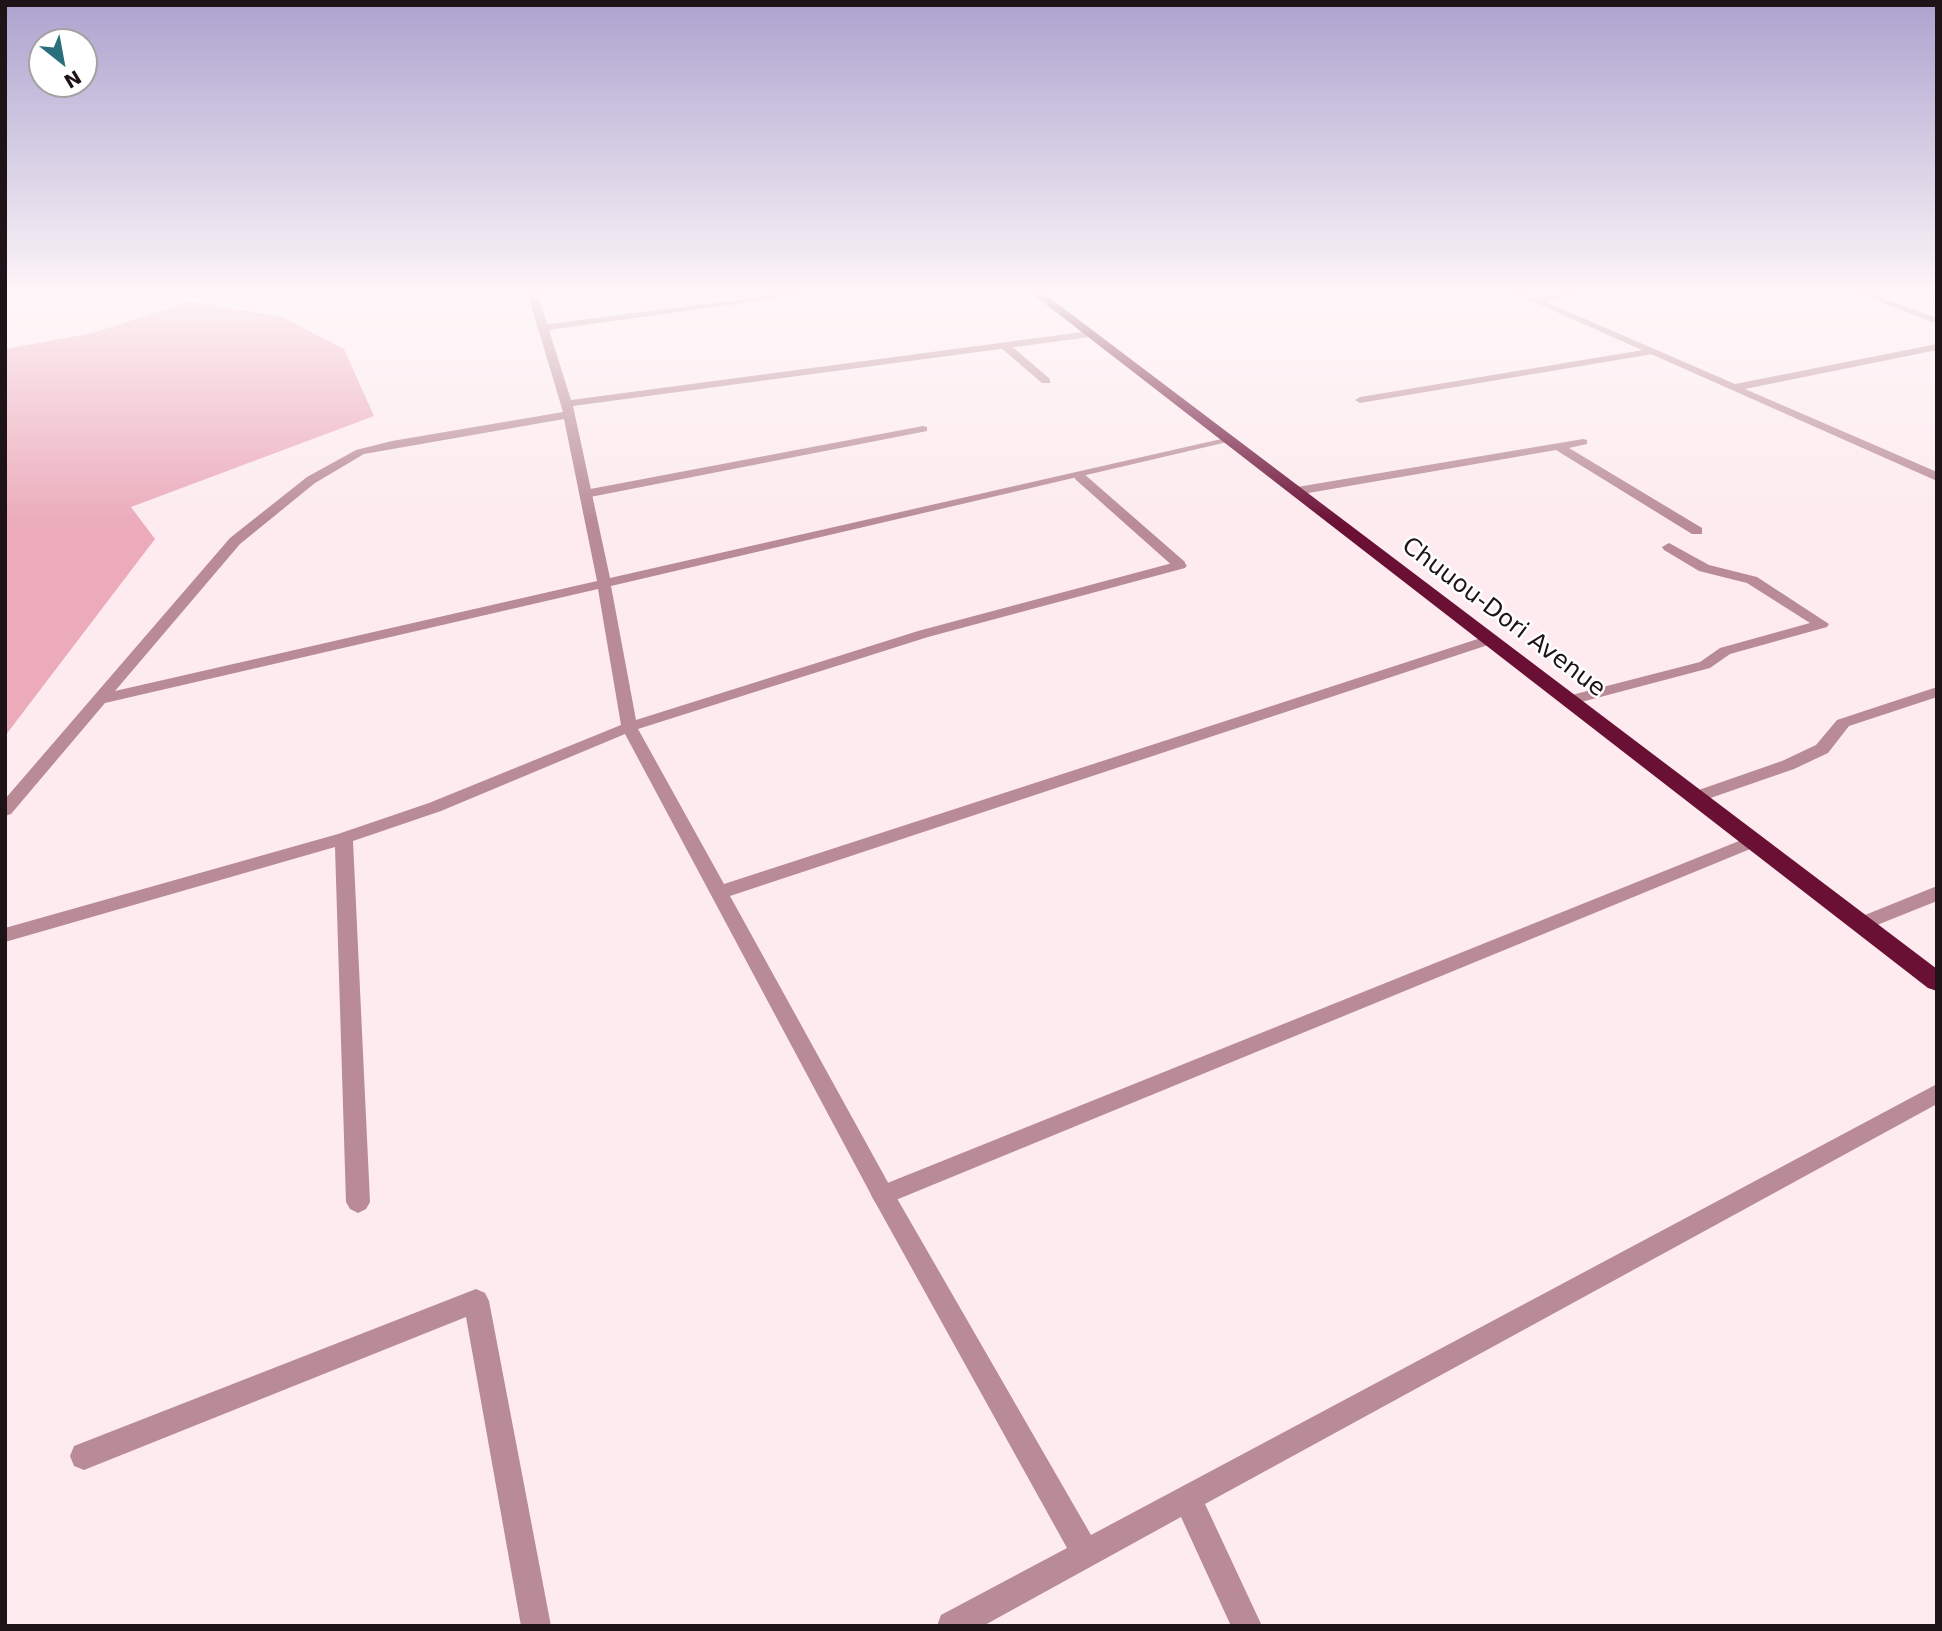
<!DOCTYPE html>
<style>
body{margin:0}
#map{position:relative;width:1942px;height:1631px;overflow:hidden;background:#fdebef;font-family:"DejaVu Sans",sans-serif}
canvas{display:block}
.frame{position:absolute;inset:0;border:7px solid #1e1316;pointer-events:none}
.north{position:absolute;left:28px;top:28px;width:70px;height:70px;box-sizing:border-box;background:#fff;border:2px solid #a5a1a2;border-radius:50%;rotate:149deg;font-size:19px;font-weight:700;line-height:28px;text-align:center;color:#1e1316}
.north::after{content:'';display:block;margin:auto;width:24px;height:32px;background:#296f7c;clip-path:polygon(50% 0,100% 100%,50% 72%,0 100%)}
</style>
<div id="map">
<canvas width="1942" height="1631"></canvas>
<div class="frame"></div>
<div class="north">N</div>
</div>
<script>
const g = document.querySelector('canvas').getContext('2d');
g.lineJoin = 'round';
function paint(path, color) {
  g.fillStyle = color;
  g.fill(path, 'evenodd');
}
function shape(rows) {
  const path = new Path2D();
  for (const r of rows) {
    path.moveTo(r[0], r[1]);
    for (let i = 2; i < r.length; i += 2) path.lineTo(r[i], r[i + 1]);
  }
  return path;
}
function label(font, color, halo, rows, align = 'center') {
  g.font = font + ' "DejaVu Sans",sans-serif';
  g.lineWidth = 5;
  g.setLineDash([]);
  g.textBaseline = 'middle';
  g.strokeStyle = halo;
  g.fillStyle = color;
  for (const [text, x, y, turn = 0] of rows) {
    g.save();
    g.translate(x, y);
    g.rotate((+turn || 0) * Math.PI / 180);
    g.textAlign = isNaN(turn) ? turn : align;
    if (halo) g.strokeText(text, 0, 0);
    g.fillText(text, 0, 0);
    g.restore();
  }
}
paint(shape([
 [189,302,280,316,344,349,374,416,131,507,155,539,5,736,5,349,93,333]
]), '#ebabbb');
paint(shape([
 [774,295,801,295,541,331,536,328,541,325,774,295],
 [1000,343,1008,343,1050,379,1050,383,1042,383,1000,347,1000,343],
 [1649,349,1653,350,1653,354,1360,403,1355,400,1360,397,1649,349],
 [923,426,927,427,927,431,585,498,579,494,585,490,923,426],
 [1583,439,1587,440,1587,444,1569,448,1702,528,1702,534,1692,534,1556,450,1297,495,1291,491,1297,487,1583,439],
 [1075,473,1083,473,1185,562,1185,568,1175,568,1075,479,1075,473],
 [1669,543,1709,565,1757,577,1829,624,1827,627,1730,654,1710,668,1570,705,1564,703,1562,700,1564,697,1700,662,1720,648,1810,623,1747,583,1699,571,1664,550,1662,547,1669,543],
 [1754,835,1763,841,1760,845,891,1202,883,1205,875,1202,871,1195,875,1188,1754,835],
 [476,1289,485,1293,489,1301,551,1626,521,1626,466,1317,84,1470,74,1466,70,1456,74,1446,476,1289]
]), '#b88b96');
paint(shape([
 [528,295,538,295,571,400,1090,331,1095,334,1090,337,573,406,610,578,1230,437,1236,440,611,586,636,720,918,631,1180,561,1187,565,1185,568,928,637,638,729,724,884,1487,636,1492,635,1499,639,1497,642,730,896,891,1188,1091,1535,1937,1084,1937,1104,1205,1504,1262,1626,1231,1626,1181,1517,983,1626,937,1626,941,1615,1067,1548,875,1202,625,734,441,811,353,841,370,1202,366,1209,358,1213,350,1209,346,1202,335,847,5,942,5,928,338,834,429,803,621,725,598,589,105,703,11,814,5,816,5,799,230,538,307,477,356,450,392,441,563,412,528,295],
 [564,419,597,581,115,691,240,544,315,483,364,454,564,419],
 [1518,295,1537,298,1576,295,1546,302,1735,384,1937,344,1937,350,1745,389,1937,472,1937,481,1518,295],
 [1862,295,1875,295,1937,318,1937,324,1862,295],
 [1937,687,1937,697,1849,726,1828,753,1794,769,1696,803,1687,797,1690,793,1782,761,1816,745,1837,720,1937,687],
 [1937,886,1937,901,1862,931,1855,929,1852,924,1855,919,1937,886]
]), '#b88b96');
paint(shape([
 [1034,295,1046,295,1937,969,1937,991,1928,988,1034,295]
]), '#6a1035');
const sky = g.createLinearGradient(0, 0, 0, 524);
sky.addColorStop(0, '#aba3ce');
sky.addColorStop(0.56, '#fef6f8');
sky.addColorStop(1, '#fef6f800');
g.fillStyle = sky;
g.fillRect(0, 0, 1942, 524);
label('24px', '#1e1316', '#fff', [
 ["Chuuou-Dori Avenue",1503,618,37]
]);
</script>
